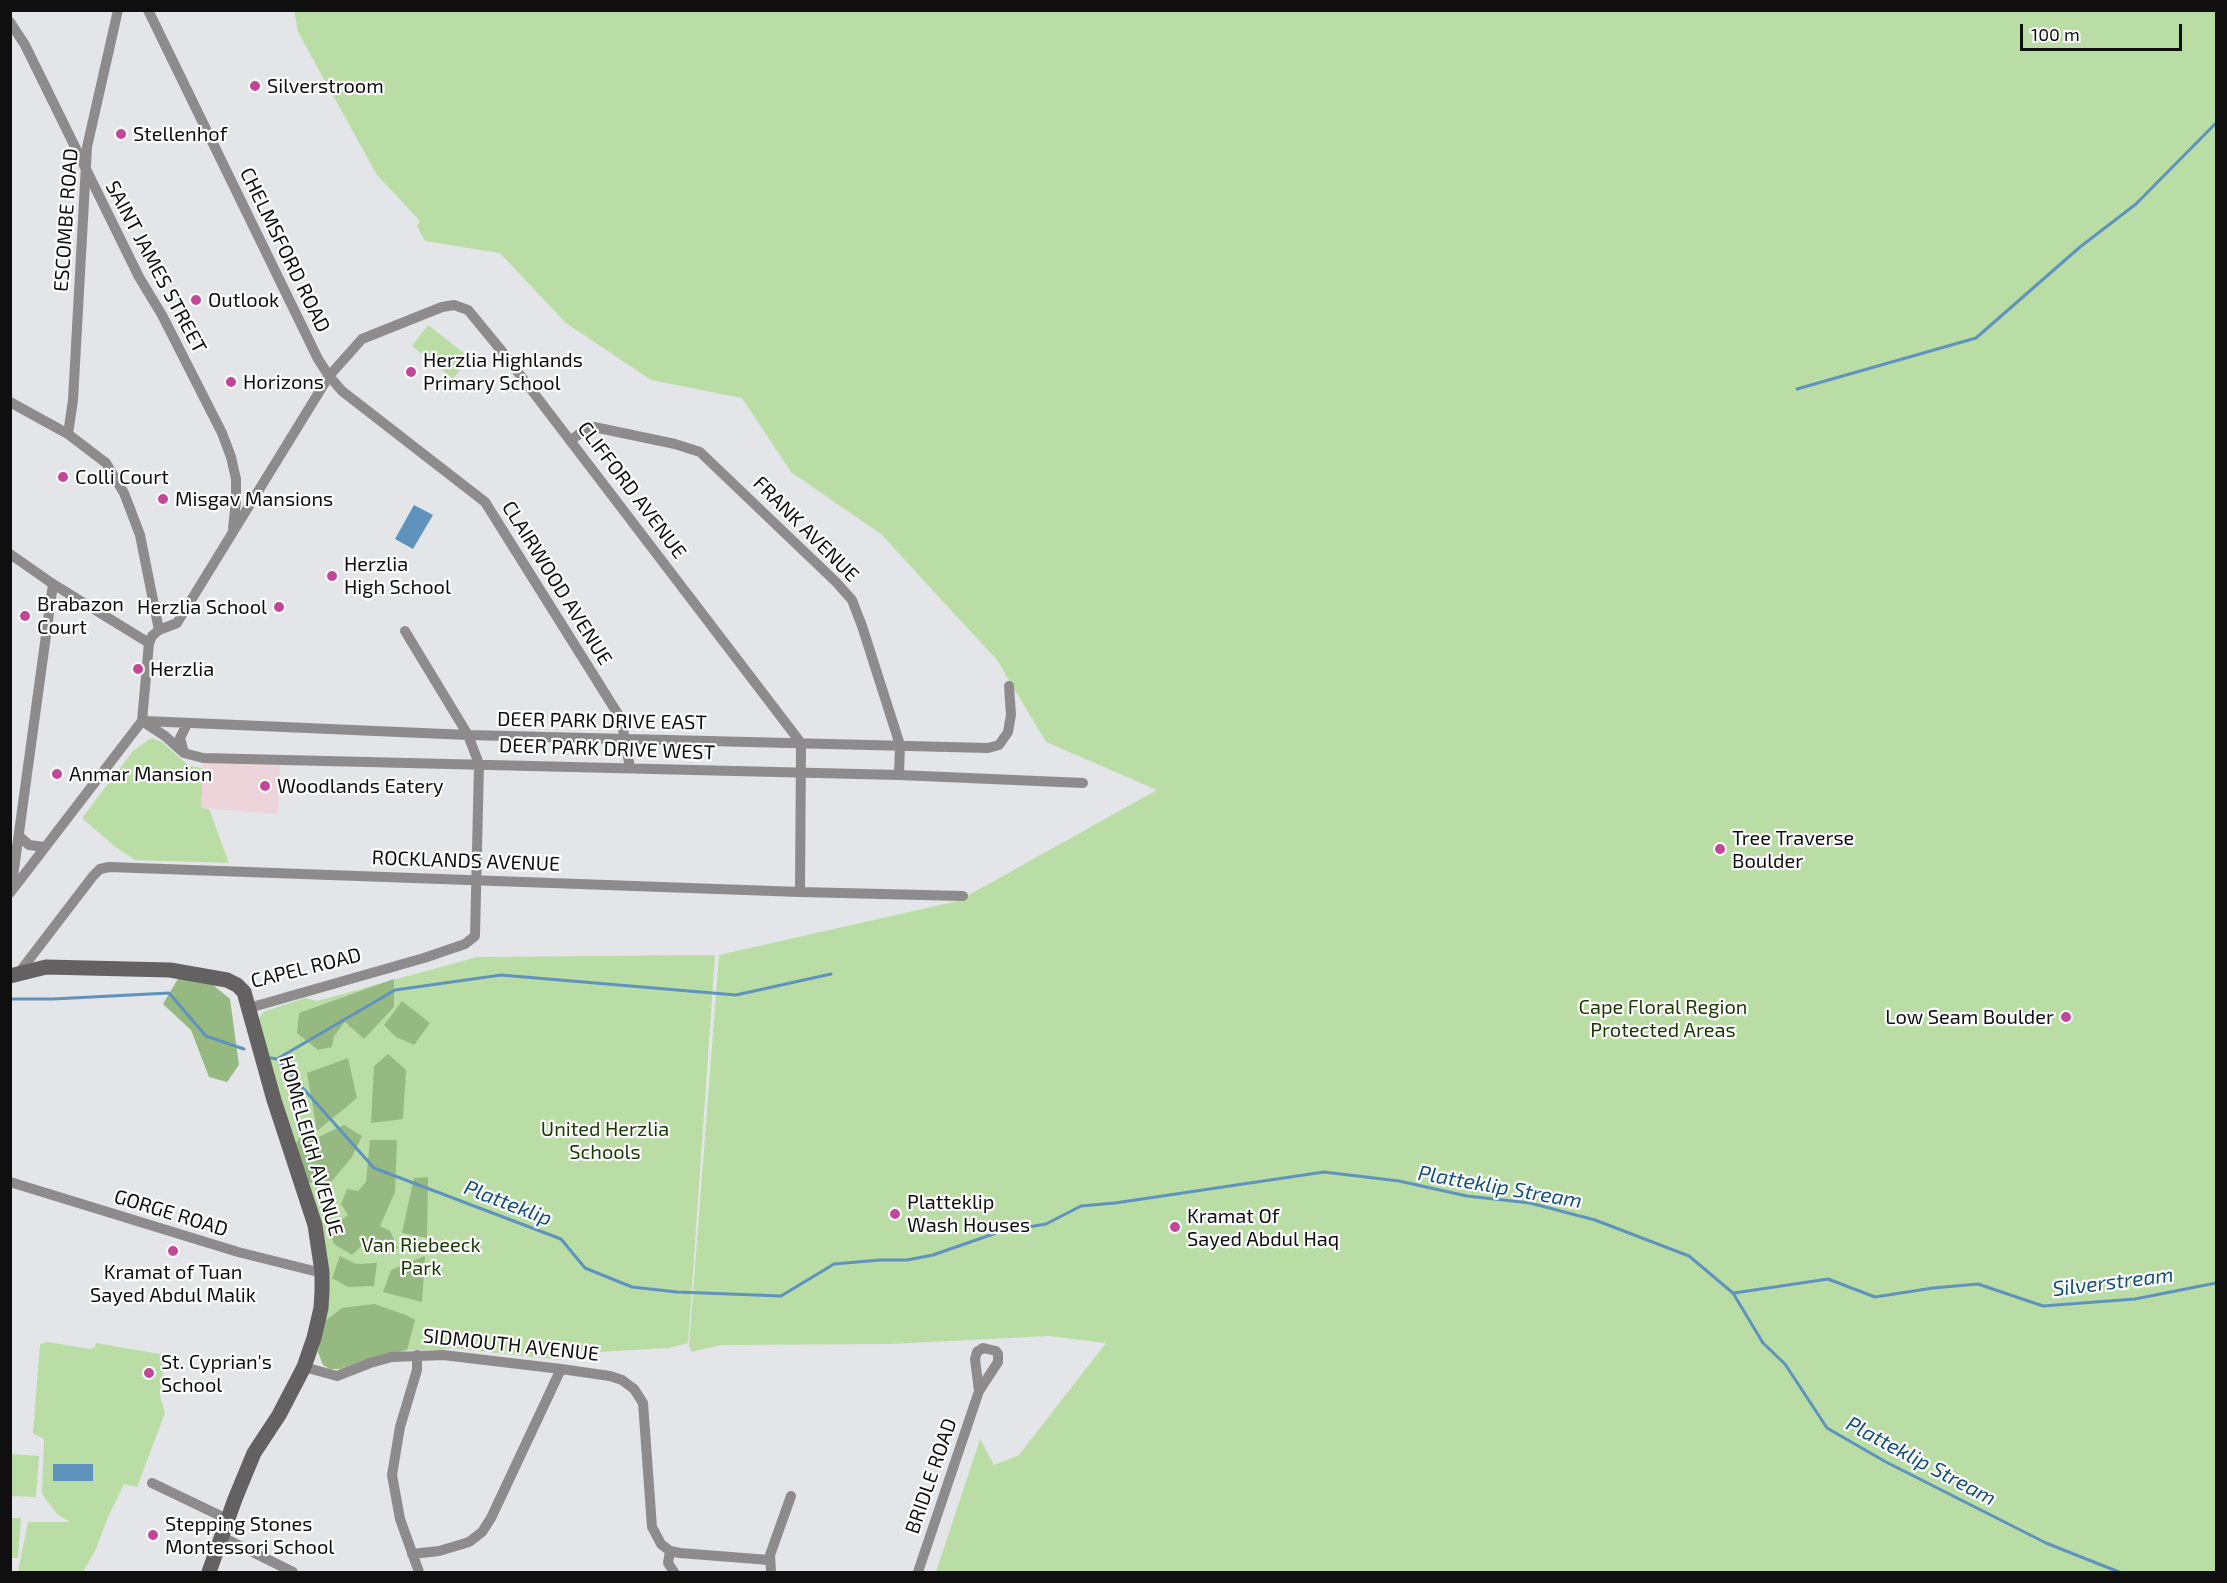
<!DOCTYPE html>
<style>
body{margin:0}
#map{position:relative;width:2227px;height:1583px;overflow:hidden;background:#e3e5e8;font-family:"Exo 2",sans-serif}
canvas{display:block}
.frame{position:absolute;inset:0;border:12px solid #0f0f10;pointer-events:none}
.scale{position:absolute;left:2020px;top:24px;width:162px;height:27px;box-sizing:border-box;border:3px solid #0f0f10;border-top:0;padding-left:8px;font-size:18px;line-height:21px;white-space:nowrap;color:#0f0f10;-webkit-text-stroke:4px #fff;paint-order:stroke}
</style>
<div id="map">
<canvas width="2227" height="1583"></canvas>
<div class="frame"></div>
<div class="scale">100 m</div>
</div>
<script>
const g = document.querySelector('canvas').getContext('2d');
g.lineJoin = 'round';
function paint(path, color) {
  g.fillStyle = color;
  g.fill(path, 'evenodd');
}
function shape(rows) {
  const path = new Path2D();
  for (const r of rows) {
    path.moveTo(r[0], r[1]);
    for (let i = 2; i < r.length; i += 2) path.lineTo(r[i], r[i + 1]);
  }
  return path;
}
function trace(path, color, width, dash) {
  g.strokeStyle = color;
  g.lineWidth = width;
  g.lineCap = dash ? 'butt' : 'round';
  g.setLineDash(dash || []);
  g.stroke(path);
}
function label(font, color, halo, rows, align = 'center') {
  g.font = font + ' "Exo 2",sans-serif';
  g.lineWidth = 4.5;
  g.setLineDash([]);
  g.textBaseline = 'middle';
  g.strokeStyle = halo;
  g.fillStyle = color;
  for (const [text, x, y, turn = 0] of rows) {
    g.save();
    g.translate(x, y);
    g.rotate((+turn || 0) * Math.PI / 180);
    g.textAlign = isNaN(turn) ? turn : align;
    if (halo) g.strokeText(text, 0, 0);
    g.fillText(text, 0, 0);
    g.restore();
  }
}
paint(shape([
 [203,758,280,760,278,814,201,808]
]), '#edd4db');
paint(shape([
 [294,11,2216,11,2216,1572,936,1572,980,1439,994,1465,1019,1455,1106,1343,1049,1336,890,1344,721,1345,691,1352,689,1345,719,955,958,901,1157,790,1046,742,997,660,881,534,791,472,742,398,651,380,566,323,500,253,425,241,417,226,420,221,377,175,298,32],
 [428,325,470,358,453,379,412,346],
 [151,738,162,742,189,766,203,768,201,808,209,809,229,863,135,860,113,845,82,818,133,751],
 [715,955,688,1343,668,1348,598,1352,576,1350,561,1360,451,1348,442,1350,407,1350,364,1360,323,1365,318,1352,325,1321,295,1145,260,1027,259,1019,263,1012,305,998,317,1001,477,957],
 [48,1342,89,1349,95,1348,96,1343,160,1354,164,1361,160,1396,165,1413,137,1487,124,1484,108,1517,96,1549,83,1572,18,1572,28,1522,70,1522,57,1514,42,1494,44,1439,33,1433,40,1344],
 [11,1454,39,1456,36,1497,11,1496],
 [11,1518,21,1518,18,1558,11,1558]
]), '#b9dda5');
paint(shape([
 [179,977,207,980,230,999,239,1065,227,1082,209,1077,191,1030,163,1004],
 [394,979,394,1007,364,1039,345,1022,334,1036,332,1047,318,1050,297,1033,299,1013],
 [402,1001,430,1023,414,1045,396,1037,384,1025],
 [388,1054,406,1070,403,1119,371,1123,374,1066],
 [348,1058,357,1098,317,1131,307,1073],
 [344,1125,362,1136,352,1157,327,1187,308,1182,295,1145,304,1130,312,1140],
 [370,1140,397,1140,395,1192,380,1226,390,1231,398,1248,384,1254,369,1239,352,1255,334,1244,329,1229,348,1215,341,1204,347,1189,358,1191,366,1182],
 [428,1177,427,1238,402,1233,414,1178],
 [340,1256,356,1264,377,1263,374,1286,348,1287,332,1278],
 [425,1256,422,1302,383,1292,391,1270],
 [374,1304,406,1315,415,1320,407,1350,364,1360,340,1369,330,1369,323,1365,318,1352,325,1321,342,1308]
]), '#96b982');
paint(shape([
 [414,505,433,515,413,549,395,539],
 [53,1464,93,1464,93,1481,53,1481]
]), '#5f93be');
trace(shape([
 [1797,389,1976,338,2080,247,2136,204,2216,123],
 [10,999,53,999,169,993,206,1036,244,1049],
 [271,1058,277,1059,374,1168,561,1239,585,1268,632,1287,677,1292,781,1296,834,1264,880,1260,907,1260,933,1255,999,1232,1046,1224,1081,1206,1115,1203,1324,1172,1399,1181,1467,1196,1530,1203,1595,1220,1689,1256,1733,1293,1763,1343,1785,1364,1827,1428,1886,1462,2046,1543,2119,1572],
 [277,1059,395,990,501,975,736,995,831,974],
 [1734,1293,1828,1279,1875,1297,1933,1288,1978,1284,2043,1306,2135,1299,2216,1283]
]), '#5f93be', 3);
trace(shape([
 [148,10,318,359,329,376,342,391,485,502,621,719,630,768],
 [10,22,25,45,139,277,162,315,222,433,231,457,236,479,236,501,233,528],
 [10,402,68,434,106,463,124,493,140,535,159,630],
 [68,434,73,400,87,147,118,10],
 [571,440,586,429,594,427,675,444,700,452,836,582,852,600,862,626,900,745,899,775],
 [10,554,53,584,149,643],
 [142,721,165,736,184,753,203,758,899,775,1083,783],
 [145,721,468,735,988,748,999,745,1008,732,1011,715,1009,686],
 [184,753,180,738,187,724],
 [19,836,29,845,45,847],
 [11,891,53,584],
 [10,893,142,721,149,643,152,636,159,630,177,623,329,376,362,339,442,307,454,305,468,310,501,350,801,743,800,892],
 [18,974,93,876,100,869,109,867,800,892,963,896],
 [249,1008,424,958,465,944,475,936,479,764,468,735,405,631],
 [10,1182,238,1252,322,1273],
 [983,1348,996,1351,998,1354,998,1362,979,1391,975,1359,977,1352,983,1348],
 [417,1355,417,1370,400,1427,392,1475,400,1519,419,1572],
 [304,1367,337,1376,370,1363,392,1357,443,1355,561,1369,610,1376,622,1380,634,1389,643,1403,652,1527,661,1544,670,1551,680,1553,769,1560],
 [152,1483,227,1519],
 [222,1537,293,1572],
 [670,1551,668,1563,674,1572],
 [412,1554,439,1551,469,1542,482,1532,491,1518,561,1369],
 [771,1572,770,1555,791,1496],
 [918,1572,979,1391]
]), '#8d8b8c', 10);
trace(shape([
 [10,976,46,967,170,970,227,980,237,985,244,992,274,1100,315,1225,322,1272,322,1291,321,1308,314,1338,304,1367,279,1415,254,1453,235,1499,209,1572]
]), '#636161', 15);
for (const [x, y, r, color] of [
 [255,86,6,"#c34798"],
 [121,134,6,"#c34798"],
 [196,300,6,"#c34798"],
 [411,372,6,"#c34798"],
 [231,382,6,"#c34798"],
 [63,477,6,"#c34798"],
 [163,499,6,"#c34798"],
 [332,576,6,"#c34798"],
 [279,607,6,"#c34798"],
 [25,616,6,"#c34798"],
 [138,669,6,"#c34798"],
 [57,774,6,"#c34798"],
 [265,786,6,"#c34798"],
 [1720,849,6,"#c34798"],
 [2066,1017,6,"#c34798"],
 [895,1214,6,"#c34798"],
 [1175,1227,6,"#c34798"],
 [173,1251,6,"#c34798"],
 [149,1373,6,"#c34798"],
 [153,1535,6,"#c34798"]
]) {
  const dot = new Path2D();
  dot.arc(x, y, r, 0, 2 * Math.PI);
  g.fillStyle = color;
  g.fill(dot);
  trace(dot, '#fff', 2);
}
label('20px', '#0f0f10', '#fff', [
 ["Silverstroom",267,86],
 ["Stellenhof",133,134],
 ["Outlook",208,300],
 ["Herzlia Highlands",423,360],
 ["Primary School",423,383],
 ["Horizons",243,382],
 ["Colli Court",75,477],
 ["Misgav Mansions",175,499],
 ["Herzlia",344,564],
 ["High School",344,587],
 ["Brabazon",37,604],
 ["Court",37,627],
 ["Herzlia School",267,607,"right"],
 ["Herzlia",150,669],
 ["Anmar Mansion",69,774],
 ["Woodlands Eatery",277,786],
 ["Tree Traverse",1732,838],
 ["Boulder",1732,861],
 ["Low Seam Boulder",2054,1017,"right"],
 ["Platteklip",907,1202],
 ["Wash Houses",907,1225],
 ["Kramat Of",1187,1216],
 ["Sayed Abdul Haq",1187,1239],
 ["Kramat of Tuan",173,1272,"center"],
 ["Sayed Abdul Malik",173,1295,"center"],
 ["St. Cyprian's",161,1362],
 ["School",161,1385],
 ["Stepping Stones",165,1524],
 ["Montessori School",165,1547]
], 'left');
label('20px', '#0f0f10', '#fff', [
 ["ESCOMBE ROAD",66,220,-86],
 ["CHELMSFORD ROAD",285,250,64],
 ["SAINT JAMES STREET",156,267,62],
 ["CLIFFORD AVENUE",632,490,53],
 ["FRANK AVENUE",806,529,45],
 ["CLAIRWOOD AVENUE",557,583,58],
 ["DEER PARK DRIVE EAST",602,721,1],
 ["DEER PARK DRIVE WEST",607,749,2],
 ["ROCKLANDS AVENUE",466,861,2],
 ["CAPEL ROAD",306,968,-14],
 ["HOMELEIGH AVENUE",311,1146,74],
 ["GORGE ROAD",171,1213,17],
 ["SIDMOUTH AVENUE",511,1345,6],
 ["BRIDLE ROAD",931,1476,-71]
]);
label('20px', '#193900', '#fff', [
 ["Cape Floral Region",1663,1007],
 ["Protected Areas",1663,1030],
 ["United Herzlia",605,1129],
 ["Schools",605,1152],
 ["Van Riebeeck",421,1245],
 ["Park",421,1268]
]);
label('italic 21px', '#15507a', '#fff', [
 ["Platteklip Stream",1500,1187,10],
 ["Platteklip",508,1203,21],
 ["Silverstream",2113,1282,-7],
 ["Platteklip Stream",1921,1461,28]
]);
</script>
